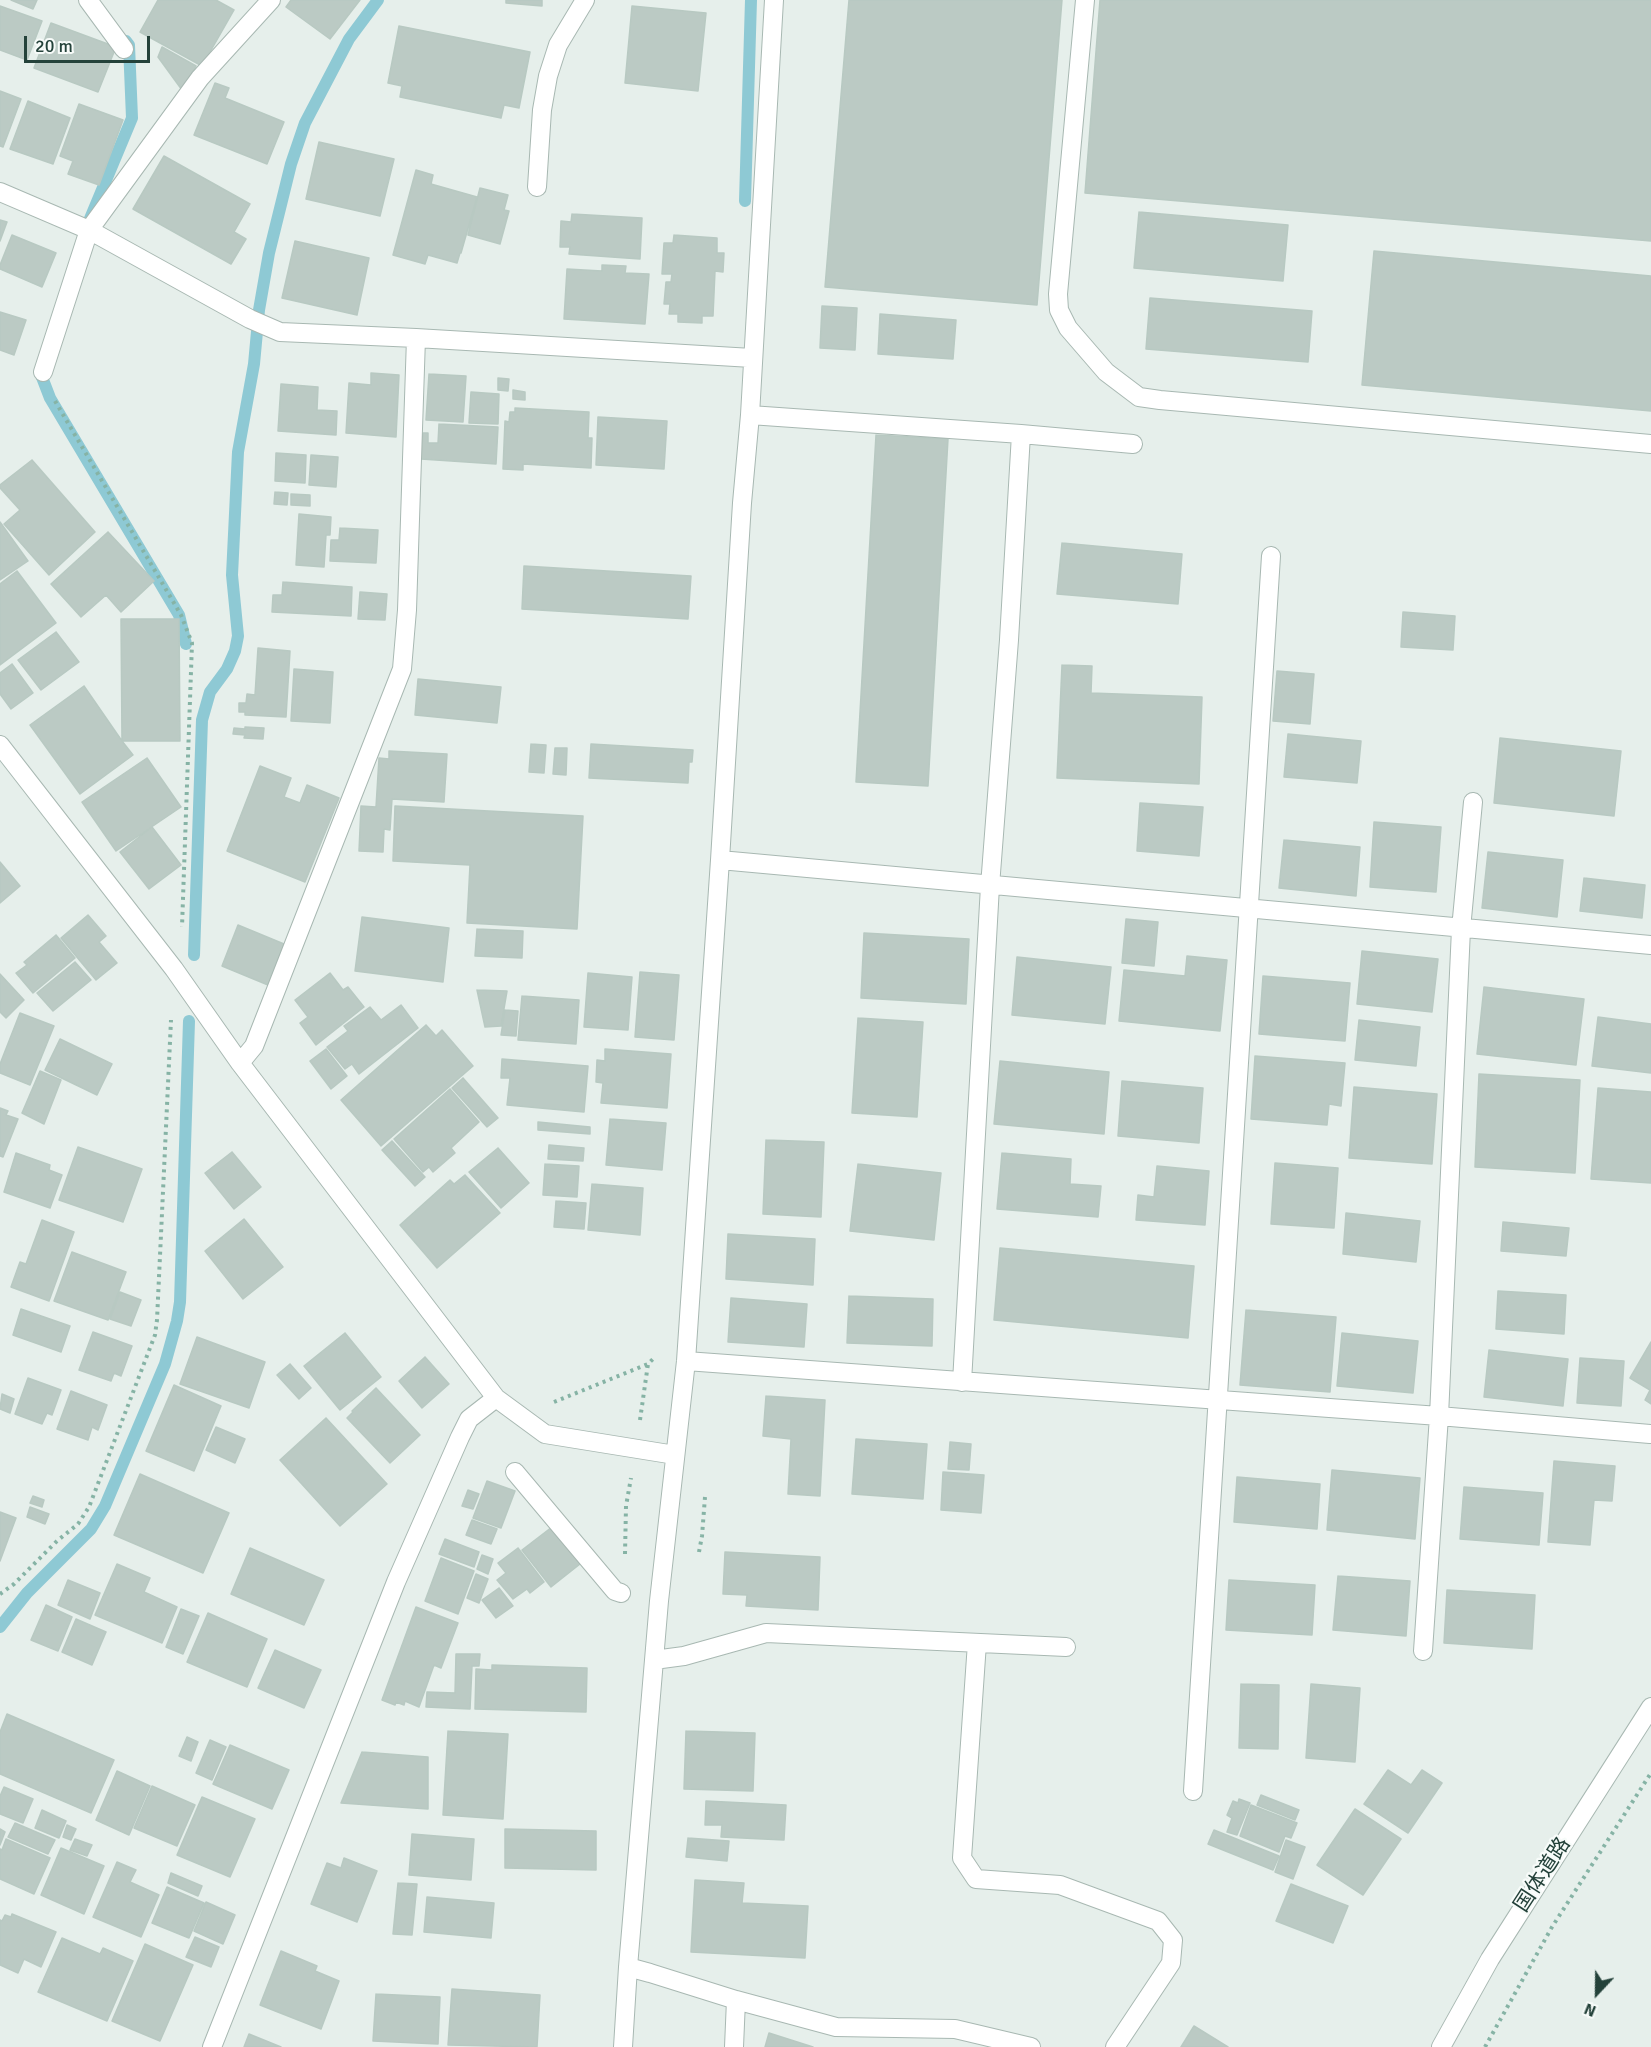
<!DOCTYPE html>
<meta charset="utf-8">
<style>
body{margin:0}
#map{position:relative;width:1651px;height:2047px;overflow:hidden;background:#e6efeb;font-family:Signika,sans-serif}
canvas{display:block}
.north{position:absolute;left:1567px;top:1963px;width:60px;height:60px;-webkit-text-stroke:4px #f7fbf9;paint-order:stroke;rotate:202deg;font-size:16px;font-weight:700;line-height:24px;text-align:center;color:#24423a}
.north::after{content:'';display:block;margin:auto;width:21px;height:27px;background:#24423a;clip-path:polygon(50% 0,100% 100%,50% 72%,0 100%)}
.scale{position:absolute;left:24px;top:36px;width:126px;height:27px;box-sizing:border-box;border:3px solid #24423a;border-top:0;padding-left:8px;font-size:18px;line-height:21px;white-space:nowrap;color:#24423a;-webkit-text-stroke:4px #f7fbf9;paint-order:stroke}
</style>
<div id="map">
<canvas width="1651" height="2047"></canvas>
<div class="north">N</div>
<div class="scale">20 m</div>
</div>
<script>
const g = document.querySelector('canvas').getContext('2d');
g.lineJoin = 'round';
function shape(rows) {
  const path = new Path2D();
  for (const r of rows) {
    path.moveTo(r[0], r[1]);
    for (let i = 2; i < r.length; i += 2) path.lineTo(r[i], r[i + 1]);
  }
  return path;
}
function trace(path, color, width, dash) {
  g.strokeStyle = color;
  g.lineWidth = width;
  g.lineCap = dash ? 'butt' : 'round';
  g.setLineDash(dash || []);
  g.stroke(path);
}
function paint(path, color) {
  g.fillStyle = color;
  g.fill(path, 'evenodd');
}
function label(font, color, halo, rows, align = 'center') {
  g.font = font + ' Signika,"Noto Sans JP",sans-serif';
  g.lineWidth = 4.5;
  g.setLineDash([]);
  g.textBaseline = 'middle';
  g.strokeStyle = halo;
  g.fillStyle = color;
  for (const [text, x, y, turn = 0] of rows) {
    g.save();
    g.translate(x, y);
    g.rotate((+turn || 0) * Math.PI / 180);
    g.textAlign = isNaN(turn) ? turn : align;
    if (halo) g.strokeText(text, 0, 0);
    g.fillText(text, 0, 0);
    g.restore();
  }
}
trace(shape([
 [745,201,751,0],
 [89,221,132,118,129,45,126,41],
 [42,366,40,372,50,398,179,615,186,644],
 [194,955,202,720,210,692,227,669,235,651,238,636,232,575,238,452,254,364,259,310,269,253,291,164,305,123,349,39,378,0],
 [0,1627,27,1593,91,1529,105,1506,165,1364,177,1321,180,1302,189,1021]
]), '#8ec9d4', 12);
const building = shape([
 [11,0,37,0,33,9,11,0],
 [158,0,216,0,234,10,202,66,140,32,158,0],
 [291,0,360,0,330,39,286,7,291,0],
 [506,0,542,0,542,6,506,3,506,0],
 [849,0,1062,0,1037,305,825,287,849,0],
 [1100,0,1651,0,1651,241,1085,193,1100,0],
 [0,6,42,21,27,60,0,50,0,6],
 [632,6,706,13,698,91,625,83,632,6],
 [51,23,116,47,98,92,34,68,51,23],
 [399,26,530,52,519,108,504,105,501,118,400,97,402,86,388,83,399,26],
 [162,47,196,66,182,90,158,57,162,47],
 [215,83,229,88,225,98,284,122,267,164,194,135,215,83],
 [0,91,21,99,3,147,0,146,0,91],
 [28,101,70,118,53,164,10,149,28,101],
 [79,104,123,120,99,185,68,174,73,161,60,156,79,104],
 [319,142,394,159,380,216,306,199,319,142],
 [164,156,250,204,234,232,246,239,231,264,133,209,164,156],
 [416,170,433,175,431,184,477,197,461,253,460,253,457,263,428,255,425,264,393,255,416,170],
 [480,188,508,195,504,210,509,211,500,244,468,235,480,188],
 [1139,212,1288,225,1283,281,1134,268,1139,212],
 [572,214,642,218,640,259,569,254,570,247,560,247,561,221,571,222,572,214],
 [0,220,7,222,0,241,0,220],
 [12,235,56,253,42,287,0,269,0,265,12,235],
 [674,235,717,238,717,253,724,253,723,272,715,271,713,316,702,316,702,323,678,322,678,314,669,314,670,304,664,304,666,282,671,282,672,274,662,274,664,243,673,243,674,235],
 [295,241,369,258,357,315,282,298,295,241],
 [1374,251,1651,276,1651,411,1362,385,1374,251],
 [602,265,626,266,625,273,649,274,645,324,564,319,567,269,602,271,602,265],
 [1150,298,1312,311,1308,362,1146,349,1150,298],
 [822,306,857,308,855,350,820,348,822,306],
 [0,312,26,320,14,355,0,350,0,312],
 [880,314,956,320,953,359,878,354,880,314],
 [371,373,399,375,396,437,346,433,349,383,371,385,371,373],
 [429,374,466,376,463,422,426,420,429,374],
 [498,378,509,379,508,391,498,390,498,378],
 [281,384,318,387,317,410,337,411,336,435,278,431,281,384],
 [513,390,525,392,525,400,513,399,513,390],
 [471,392,499,394,498,424,469,423,471,392],
 [515,408,589,412,588,438,592,438,591,468,523,464,523,470,503,469,505,421,509,422,510,412,515,412,515,408],
 [598,417,667,421,664,469,596,465,598,417],
 [439,424,498,427,496,464,421,459,423,433,428,433,428,443,438,443,439,424],
 [876,435,948,439,928,786,856,782,876,435],
 [276,453,306,455,305,483,275,481,276,453],
 [311,455,338,457,336,487,309,485,311,455],
 [32,460,95,532,49,575,4,524,20,510,0,488,0,485,32,460],
 [275,492,288,493,287,505,274,504,275,492],
 [291,494,310,495,310,506,291,505,291,494],
 [299,514,331,517,330,535,326,535,324,567,296,565,299,514],
 [0,522,28,561,0,580,0,522],
 [340,528,378,530,376,563,330,561,331,540,339,540,340,528],
 [108,532,154,581,121,612,106,595,81,617,51,584,108,532],
 [1062,543,1182,554,1178,604,1057,594,1062,543],
 [524,566,691,576,688,619,522,609,524,566],
 [17,571,56,623,0,665,0,584,17,571],
 [283,582,352,587,351,616,272,612,273,595,282,595,283,582],
 [360,592,387,594,385,620,358,619,360,592],
 [1403,612,1455,616,1453,650,1401,647,1403,612],
 [121,619,179,619,180,741,122,741,121,619],
 [56,632,79,662,41,690,18,660,56,632],
 [258,648,290,651,286,717,245,715,245,712,239,712,239,703,246,703,247,694,255,695,258,648],
 [12,664,33,693,11,709,0,694,0,673,12,664],
 [1062,665,1092,666,1091,693,1202,697,1199,784,1057,778,1062,665],
 [294,669,333,672,330,723,291,721,294,669],
 [1277,671,1314,674,1310,724,1273,721,1277,671],
 [418,679,501,687,497,723,415,715,418,679],
 [84,686,122,741,133,755,80,794,30,725,84,686],
 [245,727,264,728,263,739,244,738,245,735,233,734,234,728,245,729,245,727],
 [1288,734,1361,741,1357,783,1284,777,1288,734],
 [1500,738,1621,751,1614,816,1494,803,1500,738],
 [531,744,546,745,544,773,529,772,531,744],
 [591,744,693,750,692,762,689,762,688,783,589,778,591,744],
 [555,748,567,748,566,775,553,774,555,748],
 [389,751,447,754,444,802,392,799,390,830,384,829,383,852,359,851,361,806,376,807,379,758,389,759,389,751],
 [147,758,181,807,116,851,82,802,147,758],
 [260,766,291,778,284,797,300,803,307,785,339,798,305,882,227,851,260,766],
 [1140,803,1203,807,1199,856,1137,851,1140,803],
 [395,806,583,816,577,929,467,923,470,865,393,861,395,806],
 [1374,822,1441,827,1436,892,1370,887,1374,822],
 [152,827,181,865,149,889,120,852,152,827],
 [1284,840,1360,847,1356,896,1279,888,1284,840],
 [1488,852,1563,860,1557,917,1482,908,1488,852],
 [0,862,20,886,0,903,0,862],
 [1584,878,1645,885,1642,918,1580,911,1584,878],
 [88,915,106,936,99,942,117,963,96,980,61,938,88,915],
 [362,917,449,928,443,982,355,971,362,917],
 [1126,919,1158,922,1154,966,1122,963,1126,919],
 [238,925,284,944,268,985,222,966,238,925],
 [477,929,523,931,522,958,475,956,477,929],
 [864,933,969,939,966,1004,861,998,864,933],
 [56,935,75,958,33,993,16,973,27,965,24,962,56,935],
 [1362,951,1438,959,1432,1012,1357,1004,1362,951],
 [1187,956,1227,960,1220,1031,1119,1021,1124,970,1185,976,1187,956],
 [1017,957,1111,967,1105,1024,1012,1015,1017,957],
 [75,962,91,980,53,1011,37,993,75,962],
 [640,972,679,975,674,1040,635,1037,640,972],
 [330,973,343,990,348,987,364,1007,316,1045,300,1023,308,1017,295,1000,330,973],
 [588,973,632,977,628,1030,584,1027,588,973],
 [0,974,24,1000,6,1018,0,1012,0,974],
 [1263,976,1350,983,1345,1041,1259,1034,1263,976],
 [1484,987,1584,999,1576,1065,1477,1054,1484,987],
 [477,990,507,991,501,1026,485,1027,477,990],
 [522,996,579,1000,576,1044,518,1040,522,996],
 [401,1005,418,1028,359,1074,352,1064,345,1069,327,1047,348,1031,344,1026,370,1007,381,1020,401,1005],
 [505,1010,518,1011,516,1036,501,1035,505,1010],
 [20,1013,54,1026,30,1085,0,1073,0,1064,20,1013],
 [1598,1017,1651,1024,1651,1073,1592,1066,1598,1017],
 [858,1018,923,1022,917,1117,852,1113,858,1018],
 [1359,1020,1420,1027,1416,1066,1355,1060,1359,1020],
 [426,1025,436,1036,442,1030,473,1066,381,1146,341,1100,426,1025],
 [60,1039,112,1064,97,1095,45,1070,60,1039],
 [326,1049,347,1076,331,1089,310,1061,326,1049],
 [605,1049,671,1054,667,1108,601,1103,603,1083,596,1082,597,1060,605,1061,605,1049],
 [1255,1056,1345,1063,1341,1106,1329,1104,1327,1125,1251,1119,1255,1056],
 [502,1059,588,1066,584,1112,507,1105,510,1078,501,1078,502,1059],
 [1000,1061,1109,1072,1104,1134,994,1124,1000,1061],
 [40,1071,61,1080,44,1124,22,1113,40,1071],
 [1479,1074,1580,1080,1575,1173,1475,1167,1479,1074],
 [463,1078,498,1118,487,1127,452,1088,463,1078],
 [1122,1081,1203,1088,1199,1143,1118,1136,1122,1081],
 [1354,1087,1437,1094,1432,1164,1349,1158,1354,1087],
 [1598,1088,1651,1092,1651,1183,1591,1179,1598,1088],
 [450,1089,479,1122,451,1148,455,1153,433,1172,429,1167,423,1172,394,1139,450,1089],
 [0,1108,8,1111,6,1115,18,1119,3,1157,0,1156,0,1108],
 [610,1119,666,1123,662,1170,606,1165,610,1119],
 [538,1122,590,1127,590,1134,538,1130,538,1122],
 [766,1140,824,1142,821,1217,763,1214,766,1140],
 [392,1141,425,1177,415,1186,382,1150,392,1141],
 [549,1145,584,1148,583,1161,548,1159,549,1145],
 [78,1147,142,1169,123,1222,59,1200,78,1147],
 [498,1148,529,1183,501,1208,469,1172,498,1148],
 [232,1152,261,1187,234,1209,205,1173,232,1152],
 [16,1153,50,1165,49,1170,62,1175,50,1208,4,1192,16,1153],
 [1002,1153,1071,1159,1070,1184,1101,1186,1098,1217,997,1209,1002,1153],
 [1275,1163,1338,1168,1334,1228,1271,1224,1275,1163],
 [545,1164,579,1166,577,1197,543,1195,545,1164],
 [858,1164,941,1173,934,1240,850,1231,858,1164],
 [1157,1166,1209,1171,1205,1225,1136,1220,1138,1195,1154,1197,1157,1166],
 [465,1175,500,1213,437,1268,400,1225,450,1180,454,1184,465,1175],
 [592,1184,643,1188,640,1235,588,1230,592,1184],
 [556,1201,586,1203,584,1229,554,1227,556,1201],
 [1346,1213,1420,1221,1416,1262,1343,1254,1346,1213],
 [244,1219,283,1267,243,1299,205,1251,244,1219],
 [42,1220,74,1232,49,1301,11,1287,20,1262,26,1264,42,1220],
 [1503,1222,1569,1228,1566,1256,1501,1251,1503,1222],
 [728,1234,815,1239,813,1285,726,1279,728,1234],
 [1000,1248,1194,1266,1188,1338,994,1320,1000,1248],
 [72,1252,126,1272,108,1320,54,1301,72,1252],
 [1498,1291,1566,1295,1564,1334,1496,1329,1498,1291],
 [120,1292,141,1300,131,1326,110,1319,120,1292],
 [849,1296,933,1299,932,1346,847,1343,849,1296],
 [731,1298,807,1304,804,1347,728,1342,731,1298],
 [21,1309,70,1326,61,1352,13,1335,21,1309],
 [1246,1310,1336,1317,1330,1392,1240,1385,1246,1310],
 [93,1332,132,1346,121,1376,114,1373,111,1381,79,1370,93,1332],
 [345,1333,381,1377,340,1410,304,1366,345,1333],
 [1342,1333,1418,1341,1413,1393,1337,1386,1342,1333],
 [197,1337,265,1362,249,1408,180,1384,197,1337],
 [1651,1342,1651,1404,1645,1400,1650,1390,1630,1378,1651,1342],
 [1489,1350,1568,1359,1563,1406,1484,1397,1489,1350],
 [425,1357,449,1384,422,1408,399,1381,425,1357],
 [1580,1358,1624,1361,1621,1406,1577,1403,1580,1358],
 [290,1364,311,1388,299,1399,277,1375,290,1364],
 [28,1378,61,1390,52,1415,47,1413,42,1424,15,1414,28,1378],
 [174,1385,221,1406,194,1471,146,1451,174,1385],
 [376,1388,420,1435,390,1463,347,1418,353,1412,352,1411,376,1388],
 [71,1391,107,1405,98,1430,92,1427,88,1440,57,1429,71,1391],
 [2,1394,14,1399,10,1413,0,1409,2,1394],
 [766,1396,825,1400,820,1496,788,1494,791,1439,763,1436,766,1396],
 [326,1418,387,1484,340,1526,280,1460,326,1418],
 [216,1427,245,1439,235,1463,206,1450,216,1427],
 [856,1439,927,1444,923,1499,852,1494,856,1439],
 [950,1442,971,1444,969,1470,948,1469,950,1442],
 [1554,1461,1615,1466,1612,1501,1594,1500,1590,1545,1548,1542,1554,1461],
 [1332,1470,1420,1478,1415,1539,1327,1530,1332,1470],
 [943,1472,984,1475,981,1513,941,1510,943,1472],
 [140,1474,229,1513,203,1573,114,1535,140,1474],
 [1237,1477,1320,1484,1317,1529,1234,1522,1237,1477],
 [487,1481,515,1491,501,1528,473,1518,487,1481],
 [1464,1487,1543,1493,1539,1545,1460,1539,1464,1487],
 [468,1490,479,1494,473,1509,462,1506,468,1490],
 [33,1496,44,1500,42,1507,30,1503,33,1496],
 [30,1507,49,1514,45,1524,27,1517,30,1507],
 [0,1512,16,1518,0,1561,0,1512],
 [472,1520,497,1529,491,1544,466,1535,472,1520],
 [552,1527,580,1564,551,1587,522,1550,552,1527],
 [445,1539,479,1552,474,1567,439,1554,445,1539],
 [250,1548,324,1580,304,1625,231,1594,250,1548],
 [518,1548,544,1582,530,1593,527,1589,513,1599,497,1580,506,1573,498,1563,518,1548],
 [725,1552,820,1557,818,1610,746,1606,747,1595,723,1594,725,1552],
 [482,1555,493,1559,488,1574,477,1569,482,1555],
 [441,1558,474,1571,458,1614,425,1601,441,1558],
 [117,1564,150,1578,144,1592,177,1607,162,1643,95,1615,117,1564],
 [476,1574,488,1579,479,1603,467,1598,476,1574],
 [1338,1576,1410,1581,1406,1636,1333,1630,1338,1576],
 [68,1580,100,1593,90,1619,58,1605,68,1580],
 [1229,1580,1315,1585,1312,1635,1226,1630,1229,1580],
 [499,1588,513,1606,496,1618,482,1600,499,1588],
 [1447,1590,1535,1595,1532,1649,1444,1643,1447,1590],
 [46,1605,72,1617,58,1651,31,1640,46,1605],
 [416,1607,458,1623,441,1668,434,1665,419,1707,405,1701,404,1705,396,1702,395,1705,382,1700,416,1607],
 [181,1609,199,1616,183,1654,166,1647,181,1609],
 [208,1613,267,1639,247,1687,187,1662,208,1613],
 [76,1619,106,1632,92,1665,62,1652,76,1619],
 [275,1650,321,1670,304,1708,258,1688,275,1650],
 [456,1654,480,1654,479,1666,472,1666,470,1709,426,1707,427,1692,455,1693,456,1654],
 [492,1665,587,1668,586,1712,475,1709,476,1669,492,1670,492,1665],
 [1241,1684,1279,1685,1278,1749,1239,1748,1241,1684],
 [1311,1684,1360,1688,1355,1762,1306,1758,1311,1684],
 [7,1714,114,1760,91,1813,0,1774,0,1732,7,1714],
 [448,1731,508,1734,503,1819,443,1815,448,1731],
 [686,1731,755,1733,753,1791,684,1789,686,1731],
 [187,1737,198,1742,191,1761,179,1756,187,1737],
 [210,1740,226,1747,212,1780,196,1773,210,1740],
 [230,1745,289,1770,272,1809,213,1784,230,1745],
 [362,1752,428,1757,428,1809,341,1803,362,1752],
 [1388,1770,1411,1785,1422,1770,1442,1783,1408,1833,1364,1804,1388,1770],
 [117,1771,150,1786,129,1835,96,1820,117,1771],
 [152,1786,195,1805,177,1846,134,1828,152,1786],
 [4,1787,33,1799,23,1823,0,1814,0,1796,4,1787],
 [1261,1795,1299,1810,1295,1820,1257,1805,1261,1795],
 [202,1797,255,1819,230,1877,177,1855,202,1797],
 [1239,1799,1250,1803,1237,1835,1227,1832,1232,1818,1227,1815,1233,1801,1238,1803,1239,1799],
 [706,1801,786,1805,784,1840,721,1837,722,1825,705,1825,706,1801],
 [1251,1805,1297,1823,1291,1838,1285,1836,1279,1852,1240,1836,1251,1805],
 [1355,1809,1401,1839,1363,1895,1317,1865,1355,1809],
 [42,1810,66,1821,59,1838,35,1828,42,1810],
 [15,1823,55,1840,48,1854,8,1837,15,1823],
 [67,1825,76,1829,71,1840,63,1837,67,1825],
 [0,1829,5,1832,0,1845,0,1829],
 [505,1829,596,1831,596,1870,505,1868,505,1829],
 [1214,1830,1279,1856,1273,1870,1208,1844,1214,1830],
 [412,1834,474,1839,471,1880,409,1875,412,1834],
 [688,1838,729,1841,727,1861,686,1857,688,1838],
 [6,1839,50,1858,34,1894,0,1879,0,1849,2,1850,6,1839],
 [75,1839,92,1845,87,1856,70,1850,75,1839],
 [1286,1840,1305,1847,1293,1879,1275,1872,1286,1840],
 [61,1848,104,1866,84,1914,41,1895,61,1848],
 [344,1858,377,1871,357,1922,311,1904,327,1863,341,1868,344,1858],
 [117,1862,136,1870,130,1882,159,1895,141,1937,93,1917,117,1862],
 [171,1873,202,1886,198,1896,168,1883,171,1873],
 [695,1880,744,1883,742,1903,808,1906,805,1958,691,1952,695,1880],
 [398,1883,417,1884,412,1935,393,1934,398,1883],
 [1291,1884,1348,1906,1333,1943,1276,1921,1291,1884],
 [167,1887,204,1903,189,1938,152,1923,167,1887],
 [427,1897,494,1903,491,1938,424,1932,427,1897],
 [206,1902,235,1915,223,1944,194,1931,206,1902],
 [12,1914,56,1932,41,1967,24,1959,18,1973,0,1965,0,1920,2,1921,5,1915,11,1917,12,1914],
 [195,1937,219,1947,211,1967,186,1957,195,1937],
 [62,1938,100,1954,103,1948,133,1961,107,2021,38,1992,62,1938],
 [145,1944,193,1965,160,2041,112,2021,145,1944],
 [281,1951,317,1966,315,1971,339,1981,321,2029,260,2005,281,1951],
 [452,1989,540,1995,537,2047,448,2045,452,1989],
 [376,1994,440,1997,438,2044,373,2041,376,1994],
 [1194,2026,1228,2047,1181,2047,1194,2026],
 [769,2033,813,2047,765,2047,769,2033],
 [249,2034,281,2047,244,2047,249,2034]
]);
paint(building, '#bbcac4');
trace(building, '#b8c9c2', 1.5);
const minor = shape([
 [88,0,124,49],
 [1085,0,1058,294,1059,310,1068,328,1106,372,1139,397,1160,400,1651,444],
 [537,187,542,110,548,76,558,45,585,0],
 [0,192,89,230,250,319,280,332,416,338,752,358],
 [43,372,89,230,200,78,271,0],
 [750,415,1021,434,1133,444],
 [0,745,174,969,240,1063,496,1398,545,1434,675,1455],
 [720,860,1651,945],
 [240,1063,254,1046,402,669,407,610,416,338],
 [686,1361,1439,1416,1650,1434],
 [962,1382,990,886,1009,640,1021,434],
 [515,1472,615,1591,621,1593],
 [977,1643,962,1858,976,1879,1060,1885,1158,1921,1173,1940,1171,1963,1115,2047],
 [1423,1651,1439,1416,1461,929,1473,802],
 [654,1660,684,1656,766,1633,1066,1647],
 [1193,1791,1271,556],
 [628,1967,650,1973,736,2000,836,2027,955,2029,1031,2047],
 [212,2047,396,1582,460,1437,469,1419,496,1398],
 [623,2047,628,1967,659,1601,686,1361,720,860,742,503,750,415,774,0],
 [734,2047,736,2000],
 [1441,2047,1490,1959,1651,1707]
]);
trace(minor, '#a8b8b2', 20);
trace(shape([
 [55,401,181,615,192,643,182,927],
 [554,1402,648,1364,654,1358],
 [640,1420,648,1364],
 [699,1552,702,1536,705,1497],
 [625,1554,626,1506,631,1478],
 [0,1594,14,1584,57,1541,78,1524,89,1507,155,1335,157,1320,171,1020],
 [1485,2047,1552,1927,1651,1773]
]), '#86b3a5', 4, [3, 4.5]);
trace(minor, '#fff', 18);
label('21px', '#24423a', '#f7fbf9', [
 ["国体道路",1543,1875,-57]
]);
</script>
